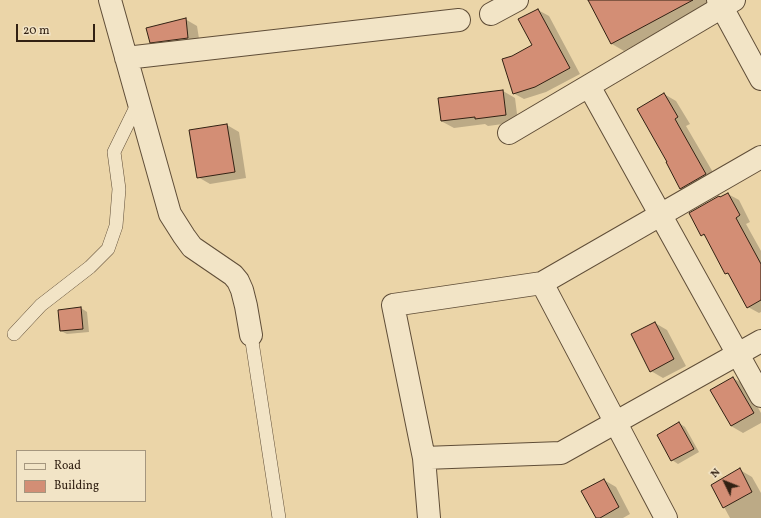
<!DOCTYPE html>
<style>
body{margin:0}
#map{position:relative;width:761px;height:518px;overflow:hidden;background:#ebd5a8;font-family:Vollkorn,serif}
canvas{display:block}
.legend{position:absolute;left:16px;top:450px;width:130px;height:52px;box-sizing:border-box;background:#f2e4c6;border:1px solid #a5967e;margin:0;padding:5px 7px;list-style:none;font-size:12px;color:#322113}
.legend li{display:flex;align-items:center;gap:8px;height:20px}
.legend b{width:20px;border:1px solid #a5967e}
.north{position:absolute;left:705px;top:462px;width:40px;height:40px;-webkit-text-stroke:3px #f2e4c6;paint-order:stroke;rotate:313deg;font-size:11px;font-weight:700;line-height:16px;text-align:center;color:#322113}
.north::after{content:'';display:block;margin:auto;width:14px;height:18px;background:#322113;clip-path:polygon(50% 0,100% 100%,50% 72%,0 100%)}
.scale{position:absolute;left:16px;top:24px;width:79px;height:18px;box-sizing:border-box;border:2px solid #322113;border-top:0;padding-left:5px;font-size:12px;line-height:14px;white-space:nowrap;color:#322113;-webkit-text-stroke:3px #f2e4c6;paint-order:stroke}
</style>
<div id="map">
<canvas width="761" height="518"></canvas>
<ul class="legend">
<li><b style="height:5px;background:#f2e4c6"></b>Road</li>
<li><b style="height:11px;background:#d38e75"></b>Building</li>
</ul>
<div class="north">N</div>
<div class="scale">20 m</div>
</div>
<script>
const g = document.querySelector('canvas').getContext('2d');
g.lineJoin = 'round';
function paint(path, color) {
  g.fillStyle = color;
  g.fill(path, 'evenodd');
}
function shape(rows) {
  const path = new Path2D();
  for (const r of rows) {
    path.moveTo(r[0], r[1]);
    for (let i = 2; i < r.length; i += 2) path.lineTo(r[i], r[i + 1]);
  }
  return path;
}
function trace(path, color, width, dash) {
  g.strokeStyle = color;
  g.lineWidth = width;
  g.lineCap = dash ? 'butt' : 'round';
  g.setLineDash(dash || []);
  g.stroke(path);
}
paint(shape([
 [589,0,714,0,715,1,624,51,612,44],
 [538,10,549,16,580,74,546,92,524,99,513,93,533,45],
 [185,19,197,26,200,45,163,49,151,42],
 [503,91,515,98,518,122,488,126,485,124,454,128,441,121],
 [664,94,676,101,690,124,686,126,718,181,692,196,680,189],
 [227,125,239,132,246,178,210,184,198,177,191,131],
 [728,194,739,200,750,222,746,224,761,251,761,312,759,313,748,307,731,276,726,273,707,237,702,235,720,198],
 [81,308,87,312,89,332,67,334,61,331],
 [655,323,667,330,686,366,663,378,651,371],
 [733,378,745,385,761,413,761,423,743,433,731,426],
 [679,423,685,427,699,452,678,464,672,460],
 [740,470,752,477,761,493,761,518,730,518,712,485],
 [604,480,616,487,630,514,623,518,597,518]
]), '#0003');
const building = shape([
 [588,0,693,0,611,44,588,0],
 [538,9,570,68,535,87,513,94,502,59,512,56,532,45,518,19,538,9],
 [186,18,188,38,150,43,146,28,186,18],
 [503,90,506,115,475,119,475,117,441,121,438,98,503,90],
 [664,93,678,117,675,119,706,174,680,189,666,162,667,162,637,109,664,93],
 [227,124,235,172,197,178,189,130,227,124],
 [728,193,740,215,736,218,761,264,761,300,747,308,728,273,725,274,704,234,701,236,689,213,719,196,720,197,728,193],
 [81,307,83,329,60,331,58,310,81,307],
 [655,322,674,359,650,372,631,334,655,322],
 [733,377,754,413,731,426,710,390,733,377],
 [679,422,694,449,671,461,657,435,679,422],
 [740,468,752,492,723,508,711,485,740,468],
 [604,479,619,507,600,518,596,518,581,491,604,479]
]);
paint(building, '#d38e75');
trace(building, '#322113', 1);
const lane = shape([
 [14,334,41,305,90,267,108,249,116,226,119,189,114,152,138,103],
 [251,335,279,518]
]);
const street = shape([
 [110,0,170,214,184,236,192,247,233,275,238,281,242,290,246,306,251,335],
 [718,0,761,79],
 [491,14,517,0],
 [126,58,459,20],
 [589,86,761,396],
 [509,133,734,0],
 [542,283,666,518],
 [424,458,561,453,761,341],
 [429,518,424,458,393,305,542,283,761,157]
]);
trace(lane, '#604e38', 14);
trace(street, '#604e38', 24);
trace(lane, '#f2e4c6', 13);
trace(street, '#f2e4c6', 22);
</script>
